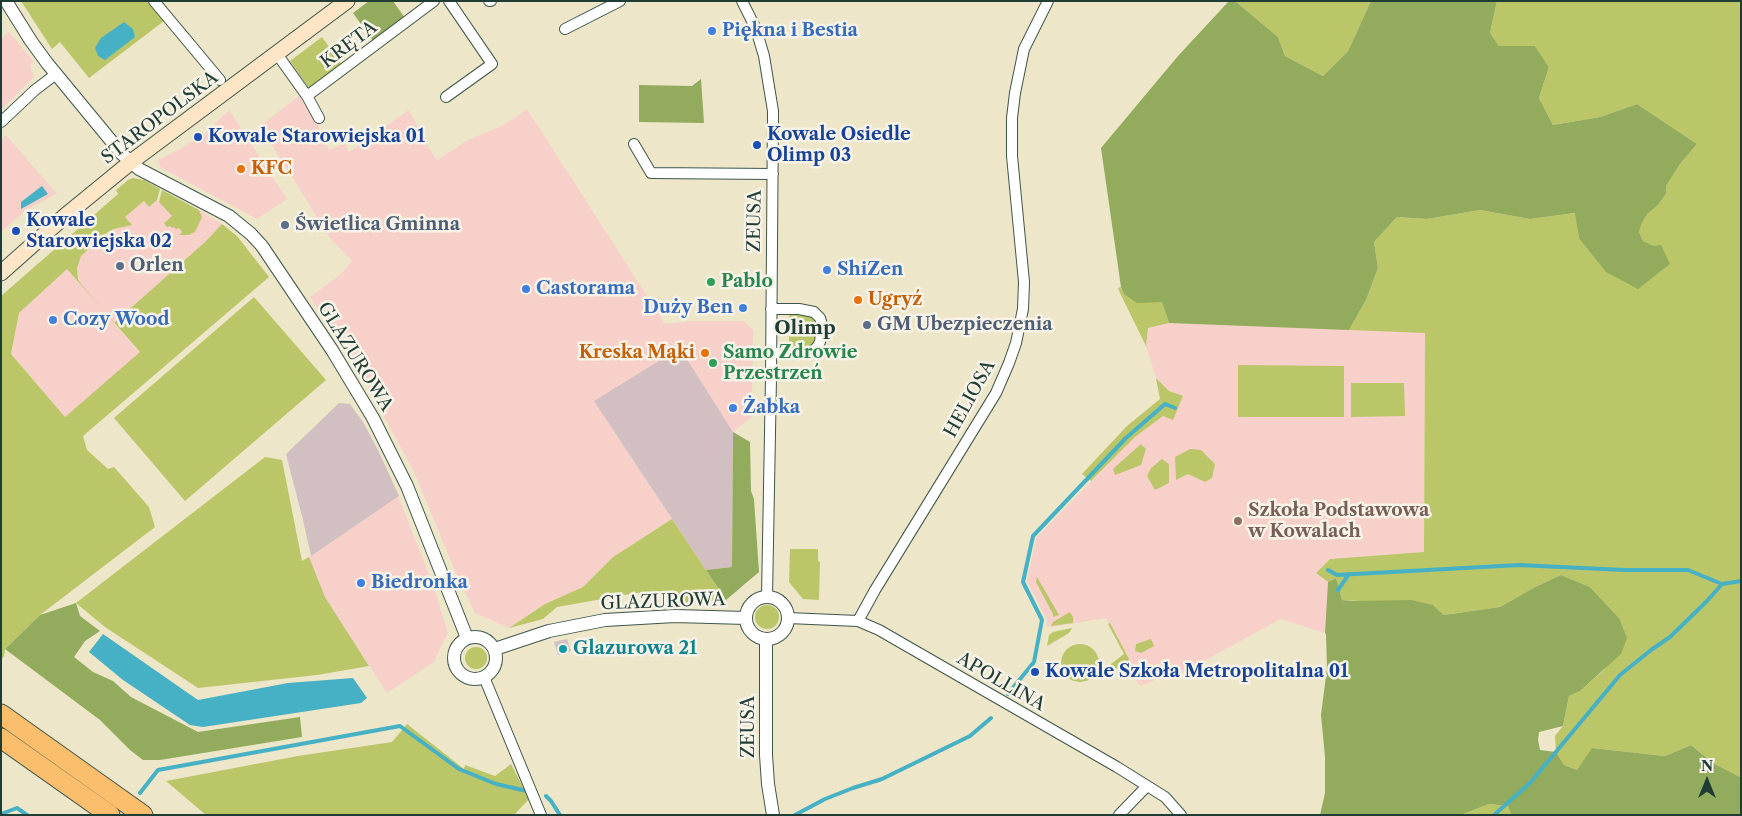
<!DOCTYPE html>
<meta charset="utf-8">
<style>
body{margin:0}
#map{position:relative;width:1742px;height:816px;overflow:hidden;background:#ede6c9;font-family:"Libre Caslon Text",serif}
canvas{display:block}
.frame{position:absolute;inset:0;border:2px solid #1f3d34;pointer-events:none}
.north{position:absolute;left:1682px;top:756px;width:50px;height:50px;-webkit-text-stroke:4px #f7f3e8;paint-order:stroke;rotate:0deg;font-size:14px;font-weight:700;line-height:20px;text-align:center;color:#1f3d34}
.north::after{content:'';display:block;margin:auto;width:18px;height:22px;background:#1f3d34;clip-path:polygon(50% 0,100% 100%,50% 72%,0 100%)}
</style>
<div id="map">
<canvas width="1742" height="816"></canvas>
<div class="frame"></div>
<div class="north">N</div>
</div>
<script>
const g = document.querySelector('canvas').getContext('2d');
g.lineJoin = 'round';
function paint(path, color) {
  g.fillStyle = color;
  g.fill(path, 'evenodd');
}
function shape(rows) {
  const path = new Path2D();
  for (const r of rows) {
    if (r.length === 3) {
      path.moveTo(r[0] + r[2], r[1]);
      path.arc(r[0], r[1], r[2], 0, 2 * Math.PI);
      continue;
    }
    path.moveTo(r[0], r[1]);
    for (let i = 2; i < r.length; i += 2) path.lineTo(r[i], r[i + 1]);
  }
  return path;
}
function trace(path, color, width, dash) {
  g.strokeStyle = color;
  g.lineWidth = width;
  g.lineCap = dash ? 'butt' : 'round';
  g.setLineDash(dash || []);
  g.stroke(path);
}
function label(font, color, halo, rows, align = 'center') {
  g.font = font + ' "Libre Caslon Text",serif';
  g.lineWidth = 5;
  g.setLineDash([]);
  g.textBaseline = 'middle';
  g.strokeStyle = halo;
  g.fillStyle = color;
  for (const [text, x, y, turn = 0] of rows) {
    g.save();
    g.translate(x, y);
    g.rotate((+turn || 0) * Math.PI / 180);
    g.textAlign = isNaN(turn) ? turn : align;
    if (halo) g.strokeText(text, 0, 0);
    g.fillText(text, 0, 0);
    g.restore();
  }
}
paint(shape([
 [9,32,34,62,30,66,34,77,1,110,1,39],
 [299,96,317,122,324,141,330,150,344,143,349,152,409,110,427,145,437,160,468,140,502,126,527,109,665,324,691,321,744,321,753,330,752,417,733,432,680,348,595,401,672,519,613,557,583,587,545,604,509,628,475,613,458,578,414,472,358,368,310,297,342,273,352,261,330,238,260,126],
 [229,110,287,199,257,219,160,167,158,160,182,148,194,140,197,142],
 [6,135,57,194,26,210,1,232,1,139],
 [157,200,172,216,164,223,179,227,182,232,179,235,189,235,195,232,201,213,199,210,222,224,205,242,114,323,140,353,65,417,11,354,19,313,67,268,80,283,77,268,81,256,85,251,110,231,131,225,125,217,144,201,149,206],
 [1169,323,1425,332,1424,552,1330,559,1316,573,1328,582,1325,633,1281,619,1200,663,1140,686,1120,657,1125,654,1106,618,1051,627,1046,626,1047,620,1027,581,1036,538,1135,437,1163,416,1172,419,1169,391,1156,378,1146,346,1148,328],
 [398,496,432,582,448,633,435,659,436,661,387,693,325,597,309,557]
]), '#f7d1c9');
paint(shape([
 [680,348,733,432,732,567,706,570,594,401],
 [339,403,350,404,363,422,378,450,399,496,311,556,303,520,286,454],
 [567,639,571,651,558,655,554,642]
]), '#d2bfc1');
paint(shape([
 [21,1,147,1,164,21,89,78,60,42,52,49],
 [1235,1,1371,1,1348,51,1323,76,1285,56,1278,37],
 [1497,1,1741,1,1741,782,1740,777,1713,763,1691,745,1665,756,1593,748,1577,770,1564,765,1556,752,1555,736,1563,726,1569,696,1580,691,1605,669,1619,618,1590,587,1561,575,1535,587,1500,607,1444,615,1433,605,1342,600,1336,578,1328,582,1316,573,1330,559,1424,552,1425,333,1349,330,1366,300,1378,268,1374,242,1397,217,1427,219,1480,210,1530,219,1576,213,1579,238,1654,246,1643,241,1639,232,1642,223,1647,213,1658,205,1666,194,1666,186,1680,164,1697,144,1637,104,1600,117,1553,125,1539,98,1549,67,1535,46,1499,46,1490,33],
 [322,37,342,65,309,88,290,61],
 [133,178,144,180,160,189,157,200,149,207,144,201,125,217,132,225,114,229,105,234,81,256,77,268,78,279,81,284,114,323,205,242,222,224,237,236,269,277,83,436,87,450,108,469,114,467,149,507,155,527,40,615,5,649,4,656,1,660,1,296,118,194,116,190,128,180],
 [67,269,140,352,65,417,11,354,19,313],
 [162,190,199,210,202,217,195,232,189,235,179,235,182,232,179,228,176,229,174,227,172,228,170,226,167,227,164,223,172,216,159,202],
 [1121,287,1124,294,1162,301,1169,323,1148,328,1146,346,1120,293,1118,288],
 [254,297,326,380,185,501,114,418],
 [789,313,801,313,813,316,818,324,816,341,813,345,803,348,789,348],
 [1238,365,1344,366,1344,417,1238,417],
 [1156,378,1169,391,1183,396,1173,420,1163,416,1135,437,1091,481,1082,474,1127,426,1160,399],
 [1351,383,1404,383,1405,416,1351,417],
 [1141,444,1146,449,1141,465,1115,475,1113,469],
 [1190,449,1201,450,1215,464,1212,478,1205,482,1188,474,1176,480,1175,457],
 [265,457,282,460,302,561,309,557,325,597,369,666,317,675,198,688,105,627,76,603],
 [1162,459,1169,464,1169,483,1155,490,1147,476,1151,468],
 [672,519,726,600,682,603,665,592,636,593,557,607,543,619,509,628,545,604,583,587,613,557],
 [790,549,818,549,818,561,820,562,819,600,803,599,789,582],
 [1037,577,1059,615,1053,617,1053,614,1036,582],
 [767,617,12],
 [1070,612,1073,617,1073,623,1051,626,1053,622],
 [1110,623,1129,659,1128,663,1119,669,1112,667,1111,664,1124,654,1108,624],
 [1072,628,1069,633,1047,646,1049,635,1053,632],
 [1151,639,1154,646,1141,653,1135,651,1136,644],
 [1080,663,19],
 [476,658,11],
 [407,724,464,769,465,765,495,776,511,764,529,799,514,815,206,815,166,781,298,756,392,742],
 [1489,804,1508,806,1511,815,1461,815]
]), '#bac668');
paint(shape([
 [369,1,393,1,405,18,373,41,353,13],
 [1229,1,1235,1,1278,37,1285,56,1323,76,1348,51,1371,1,1497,1,1490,33,1499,46,1535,46,1549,67,1539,98,1553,125,1600,117,1637,104,1697,144,1680,164,1666,186,1666,194,1658,205,1647,214,1642,223,1639,232,1643,241,1654,246,1661,245,1670,264,1638,289,1606,272,1579,238,1575,213,1530,219,1480,210,1427,219,1397,217,1374,242,1378,268,1366,300,1349,330,1169,323,1162,302,1137,303,1124,294,1121,287,1101,148,1178,56],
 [701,79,704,123,639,122,639,85,692,86],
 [733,432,750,442,751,491,754,499,759,572,726,600,706,570,732,567],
 [1561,575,1590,587,1619,618,1627,638,1621,654,1580,691,1569,696,1563,726,1539,732,1538,740,1540,750,1556,752,1564,765,1577,770,1592,748,1665,756,1691,745,1713,763,1740,777,1741,815,1511,815,1508,806,1489,804,1461,815,1320,815,1325,793,1325,757,1321,715,1327,668,1326,634,1325,633,1328,582,1336,578,1342,600,1353,601,1411,600,1433,605,1444,615,1500,607,1535,587],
 [76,603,80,616,100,631,85,641,74,657,93,672,113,681,131,697,198,732,300,717,302,737,160,760,143,760,130,750,100,720,5,649,40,615]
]), '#93ab5c');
paint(shape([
 [124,22,133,29,135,37,105,60,98,56,95,48,101,38],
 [42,186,48,194,21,209,21,202],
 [103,634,198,700,288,683,353,678,367,698,361,703,203,727,190,725,123,680,89,652]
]), '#46b1c4');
trace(shape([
 [1328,570,1337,575,1519,565,1624,570,1688,570,1722,584,1741,581],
 [1338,590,1349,574],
 [1008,694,1034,662,1042,620,1023,582,1033,536,1126,438,1165,404,1175,408],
 [140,793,158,770,400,726,459,769,496,784,527,791],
 [546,796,551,801,560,815],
 [1,814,17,808,27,815],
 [795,815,825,799,853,788,882,779,970,736,991,718],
 [1494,815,1530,783,1620,675,1651,650,1670,637,1707,601,1722,584]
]), '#46b1c4', 4);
const minor = shape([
 [154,1,220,80],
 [489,1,491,1],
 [742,1,756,29,764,56,773,111,771,378,767,597],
 [565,29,620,1],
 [277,54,307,96,319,118],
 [307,96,434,1],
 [446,97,492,64,449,1],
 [1,122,35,90,56,74],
 [634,144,651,173,773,174],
 [771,353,805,353,813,351,817,347,820,342,822,325,820,318,814,312,799,309,771,309],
 [788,618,858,621,879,630,1117,767,1165,797,1181,815],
 [858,621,875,590,996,393,1009,363,1016,343,1023,309,1024,282,1012,156,1012,118,1015,93,1024,49,1048,1],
 [484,677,541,815],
 [1119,815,1147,786]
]);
const tertiary = shape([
 [6,1,31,41,47,63,122,154,139,169,229,216,251,234,262,246,332,350,373,418,407,486,467,638],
 [767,618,21],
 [475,658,21],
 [766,639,766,755,768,784,773,815],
 [495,649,549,631,605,620,675,616,746,618]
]);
const secondary = shape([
 [1,273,65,216,131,162,347,1]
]);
const motorway = shape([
 [1,714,143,815],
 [1,738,110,815]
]);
trace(minor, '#3e564a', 12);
trace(tertiary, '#3e564a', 14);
trace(secondary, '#3e564a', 17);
trace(motorway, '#3e564a', 21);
trace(minor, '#fff', 10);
trace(tertiary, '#fff', 12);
trace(secondary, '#fde5c5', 15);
trace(motorway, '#fabe6d', 19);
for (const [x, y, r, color] of [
 [712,31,5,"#3f7fe0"],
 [198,137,5,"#1a4fb4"],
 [757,145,5,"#1a4fb4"],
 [241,169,5,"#e8710a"],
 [285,225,5,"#5c6f8a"],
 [16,231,5,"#1a4fb4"],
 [120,266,5,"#5c6f8a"],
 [827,270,5,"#3f7fe0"],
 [711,282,5,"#2e9e5b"],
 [526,289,5,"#3f7fe0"],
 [858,300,5,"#e8710a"],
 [743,308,5,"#3f7fe0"],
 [53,320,5,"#3f7fe0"],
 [867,325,5,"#5c6f8a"],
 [705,353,5,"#e8710a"],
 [713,363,5,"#2e9e5b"],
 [733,408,5,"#3f7fe0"],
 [1238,521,5,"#8d6e63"],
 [361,583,5,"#3f7fe0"],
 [563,649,5,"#0f9aa8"],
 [1035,672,5,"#1a4fb4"]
]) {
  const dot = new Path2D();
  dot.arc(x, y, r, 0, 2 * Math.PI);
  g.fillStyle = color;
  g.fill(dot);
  trace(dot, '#f7f3e8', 2);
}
label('bold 18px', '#366cbe', '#f7f3e8', [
 ["Piękna i Bestia",722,31],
 ["ShiZen",837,270],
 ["Castorama",536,289],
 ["Duży Ben",733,308,"right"],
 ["Cozy Wood",63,320],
 ["Żabka",743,408],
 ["Biedronka",371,583]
], 'left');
label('18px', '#1f3d34', '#f7f3e8', [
 ["KRĘTA",349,45,-37],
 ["STAROPOLSKA",160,118,-37],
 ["ZEUSA",755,221,-89],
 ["GLAZUROWA",355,357,58],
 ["HELIOSA",970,399,-61],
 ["GLAZUROWA",663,602,-2],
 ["APOLLINA",1001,682,30],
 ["ZEUSA",749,727,-90]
]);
label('bold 18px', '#164399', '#f7f3e8', [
 ["Kowale Osiedle",767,135],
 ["Olimp 03",767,156],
 ["Kowale Starowiejska 01",208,137],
 ["Kowale",26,221],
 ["Starowiejska 02",26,242],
 ["Kowale Szkoła Metropolitalna 01",1045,672]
], 'left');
label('bold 18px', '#c56008', '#f7f3e8', [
 ["KFC",251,169],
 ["Ugryź",868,300],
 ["Kreska Mąki",695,353,"right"]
], 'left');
label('bold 18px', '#4e5e75', '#f7f3e8', [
 ["Świetlica Gminna",295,225],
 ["Orlen",130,266],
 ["GM Ubezpieczenia",877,325]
], 'left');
label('bold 18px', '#27864d', '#f7f3e8', [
 ["Pablo",721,282],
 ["Samo Zdrowie",723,353],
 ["Przestrzeń",723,374]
], 'left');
label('bold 18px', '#785e54', '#f7f3e8', [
 ["Szkoła Podstawowa",1248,511],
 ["w Kowalach",1248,532]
], 'left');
label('bold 18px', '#0d838f', '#f7f3e8', [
 ["Glazurowa 21",573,649]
], 'left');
label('bold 19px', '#1f3d34', '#f7f3e8', [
 ["Olimp",805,329]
]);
</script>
